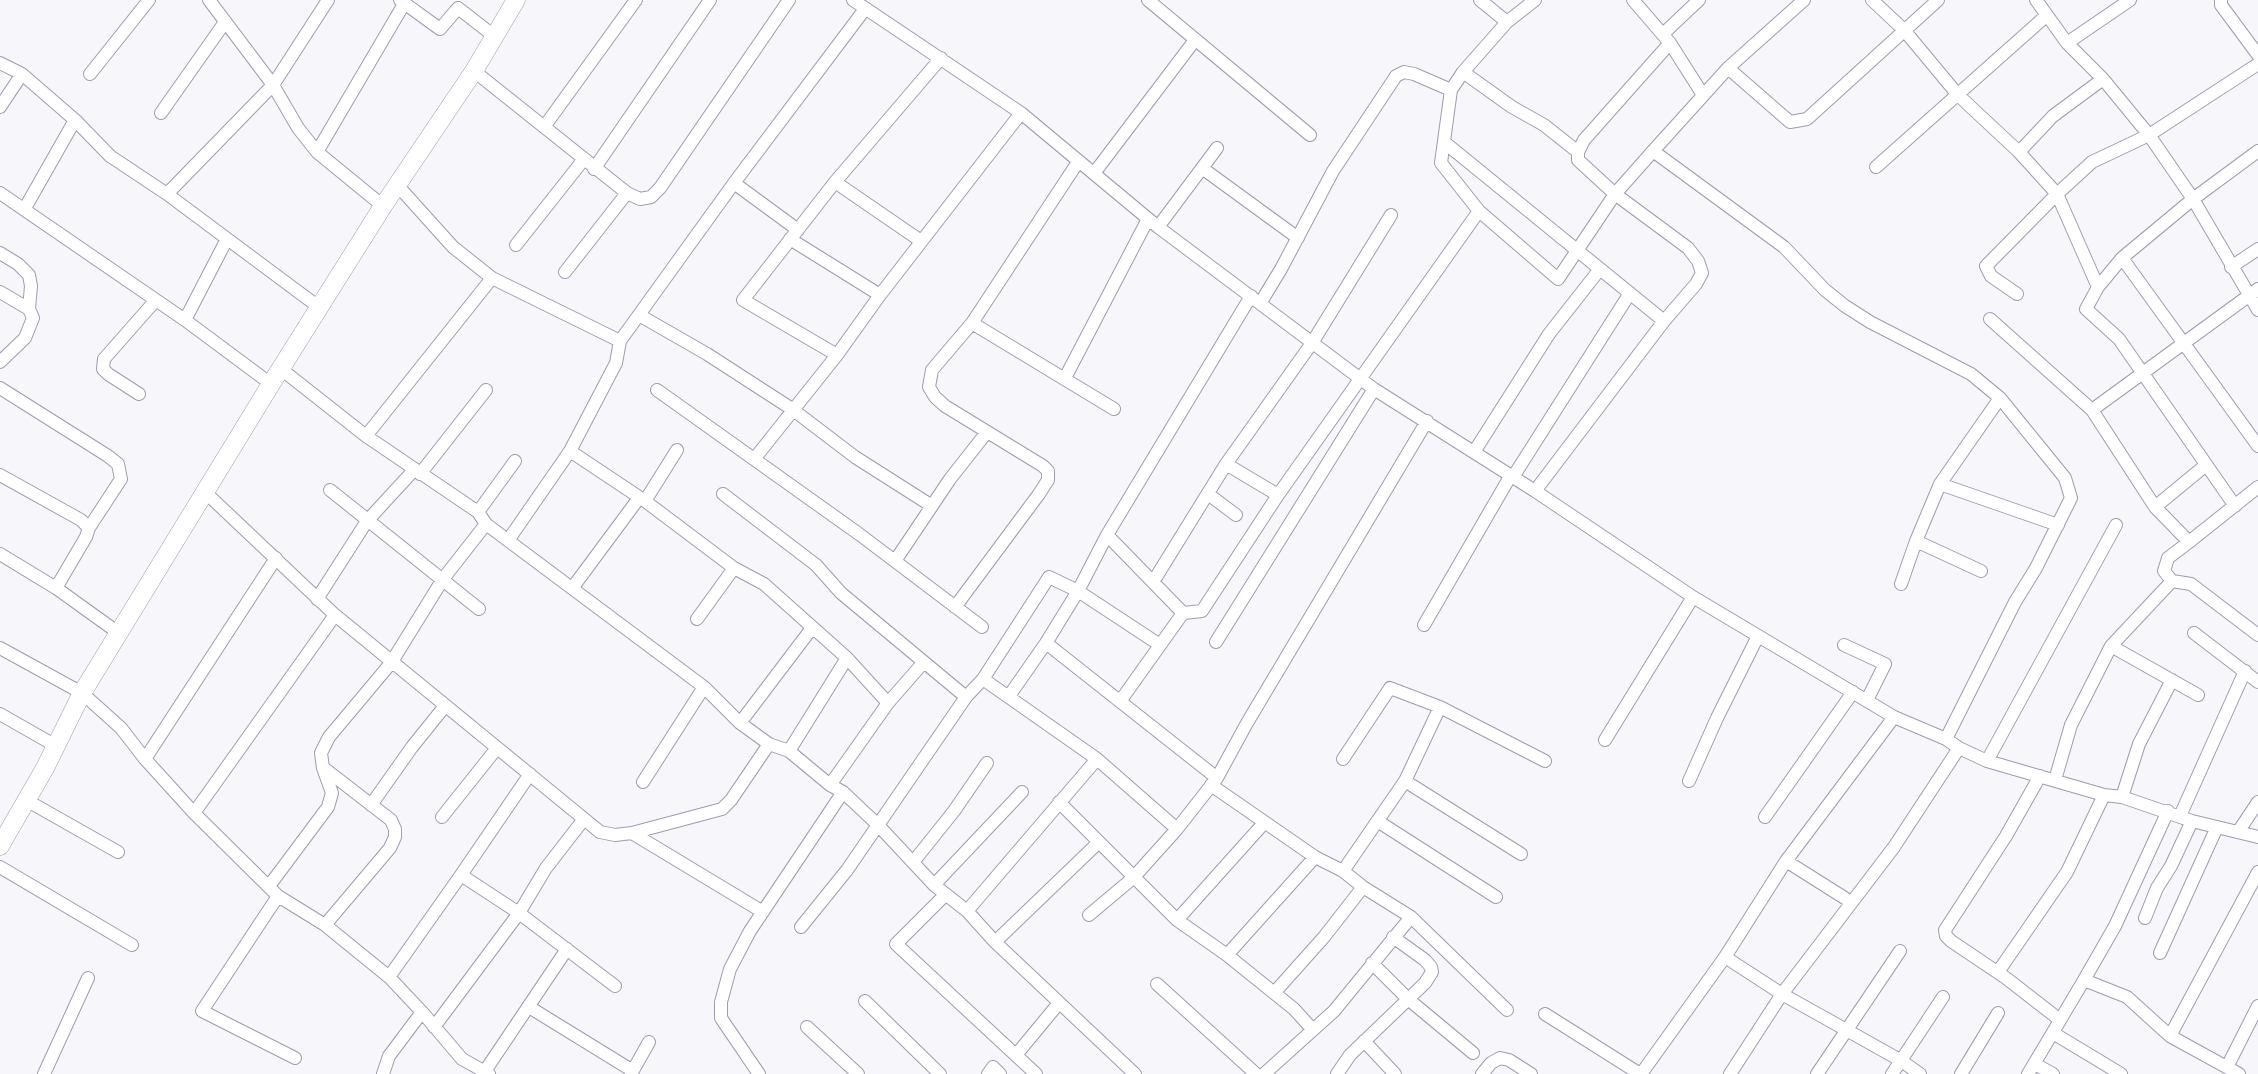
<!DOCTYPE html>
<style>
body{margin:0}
canvas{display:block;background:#f6f6fb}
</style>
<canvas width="2258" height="1074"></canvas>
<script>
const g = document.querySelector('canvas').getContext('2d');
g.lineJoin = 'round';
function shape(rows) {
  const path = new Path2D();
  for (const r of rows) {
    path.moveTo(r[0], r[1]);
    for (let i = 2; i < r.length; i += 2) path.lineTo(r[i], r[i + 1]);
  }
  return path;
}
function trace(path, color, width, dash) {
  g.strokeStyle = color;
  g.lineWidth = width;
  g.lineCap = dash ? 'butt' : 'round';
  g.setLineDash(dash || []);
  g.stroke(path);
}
const street = shape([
 [209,0,273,85,298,128,317,152,383,206],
 [400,0,440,29,458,8,494,36],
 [853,0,1021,113,1158,227,1374,389,1535,491,1693,597,1894,717,1946,739,1959,748,1987,761,2104,795,2122,797,2192,821,2258,837],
 [1148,0,1310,135],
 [1480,0,1507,22],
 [1535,0,1507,22,1463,72,1451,90,1441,163,1479,211,1558,279,1615,194,1653,151,1728,68,1804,0],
 [1633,0,1670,43,1703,95],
 [1872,0,1904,30,1958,95,2019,152,2057,194,2092,162,2149,135,2258,64],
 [2036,0,2067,43,2103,79,2149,135,2193,199,2258,310],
 [2221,0,2221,5,2258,55],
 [1663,34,1699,0],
 [2067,43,2130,0],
 [0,63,22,74,75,120,110,156,167,194,320,308],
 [1728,68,1790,122,1807,119,1938,0],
 [474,71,627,193,640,199,651,197,660,188,789,0],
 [1463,72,1512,107,1544,125,1578,152],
 [90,74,149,0],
 [0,107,22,74],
 [161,113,225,22],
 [544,127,636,0],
 [1444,142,1664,321],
 [1653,151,1784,247,1825,290,1845,306,1870,322,1971,374,2000,398,2065,478,2071,498,2036,568,2015,602,1946,739],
 [2258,151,2193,199,2122,258,2258,446],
 [317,152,404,4],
 [2019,152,2053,116,2103,79],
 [1876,167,2046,16],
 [1202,168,1298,238],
 [594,169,710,0],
 [1095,172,1195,40],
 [835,182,921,241],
 [734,183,798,230],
 [398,186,453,247,492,278,620,341,734,183,865,9],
 [0,193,185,320,271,384],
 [167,194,273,85,328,0],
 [25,208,75,120],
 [1158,227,1217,148],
 [790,239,880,295],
 [516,245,584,159],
 [0,253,18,264,29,275,31,286,29,309,33,318,25,338,0,362],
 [2122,258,2098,287,2086,309,2119,339,2235,506],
 [2231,267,2258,249],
 [565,272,627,193],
 [0,292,29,309],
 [2017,294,1991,276,1986,266,2057,194,2098,287],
 [1261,302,1281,269,1333,171,1396,76,1404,72,1414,74,1451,90],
 [639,315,707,354,792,409,855,457,932,506],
 [1990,319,2092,410,2155,507,2189,542,2258,487],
 [185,320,227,239],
 [972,323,1078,162],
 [837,355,743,300,835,182,941,58],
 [281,369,366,436,478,512,486,524,704,687,740,723,769,744,789,751,830,785,843,792,878,825,966,697,983,679,1097,759,1177,829],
 [1065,378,1148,219],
 [0,388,108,456,118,464,121,479,89,528],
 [657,390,859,534,982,627],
 [139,394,108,374,103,369,104,359,155,301],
 [2092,410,2258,289],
 [366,436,492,278],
 [570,451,616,363,620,341],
 [1474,452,1549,334,1600,269],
 [755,458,837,355,880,295,1021,113],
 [1226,464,1312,343,1391,215],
 [420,474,486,390],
 [0,475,81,520,89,528,86,537,56,588],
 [1513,477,1630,293],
 [1940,484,2058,525],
 [330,490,479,609],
 [1535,491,1664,321,1696,284,1702,273,1698,261,1688,248,1615,194,1578,160,1578,152,1584,140,1670,43],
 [205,492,335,615,600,832,615,835,632,833,722,809,731,800,769,744],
 [723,494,816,565,841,593,966,697],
 [1208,494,1236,515],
 [645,501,677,450],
 [2155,507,2206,465],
 [478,512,515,461],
 [1107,535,1251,296],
 [509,539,570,451,645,501,734,568,764,584,847,658,888,703],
 [2189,542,2168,558,2164,571,2172,581,2191,584,2258,635],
 [0,554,56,588,120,634],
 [895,561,950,479,987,432],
 [1981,571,1916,541,1940,484,2000,398],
 [1153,582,1226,464,1278,495],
 [1901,584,1916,541],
 [573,587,639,498],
 [317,599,367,521,414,470],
 [955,607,1039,494,1048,480,1048,471,1043,466,945,406,935,397,929,387,932,370,972,323,1114,409],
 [697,619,734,568],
 [1424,625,1511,475],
 [2194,633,2258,682],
 [1216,642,1374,389],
 [1046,643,1217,778],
 [1844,645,1885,664,1867,700],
 [2111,646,2198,695],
 [0,648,82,693,121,728,145,759,194,813,278,896,325,925,389,977,422,1012,462,1059,489,1074],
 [983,679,1049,577,1078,591,1160,645],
 [1009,696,1046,643,1078,591,1107,535,1183,613,1202,611,1278,495,1479,211],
 [1121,700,1183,613],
 [0,714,56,746],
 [740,723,812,628],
 [1605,740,1693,597],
 [789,751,847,658],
 [145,759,276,558],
 [1343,759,1390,688,1440,707,1545,761],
 [1987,761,2116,525],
 [2040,776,2006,836,1945,930,1946,936,1951,941,2006,978,2060,1020],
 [2055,780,2071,725,2111,646,2172,581],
 [1405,781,1521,854],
 [1689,781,1717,718,1758,636],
 [643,782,704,687],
 [830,785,888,703,923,663],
 [1211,785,1315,857,1343,871],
 [2122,797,2139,744,2172,680],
 [26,800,118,852],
 [1059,802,1177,920,1227,955,1294,1009,1313,1030],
 [371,805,412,747,445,706],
 [194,813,335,615],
 [2180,816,2245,671],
 [442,817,497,748],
 [1765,817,1853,692],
 [1379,822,1496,897],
 [2238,832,2258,802],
 [632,833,763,912],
 [914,861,954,811,987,763],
 [1786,861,1851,902],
 [0,867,132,945],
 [461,875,530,774],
 [934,885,1022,792],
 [269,886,328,807,332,793,323,768,321,753,329,737,391,663,443,579,486,524],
 [945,895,896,944,1036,1074],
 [278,896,202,1011,295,1058],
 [967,911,1097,759],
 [1089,915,1133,878,1177,829,1217,778,1247,723,1427,421],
 [1411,917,1507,1010],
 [2145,918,2157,888,2171,866,2192,821],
 [1177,920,1264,823],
 [325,925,390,848,395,837,395,829,391,820,325,769],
 [801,927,847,870,878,825,934,885,967,911,995,942,1135,1074],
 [995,942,1099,842],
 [2160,953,2217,827],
 [1227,955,1315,857],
 [1725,957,1782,994,1900,1060,1920,1074],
 [1372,963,1408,999,1473,1053],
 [1998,972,2067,872,2104,795],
 [389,977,461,875,519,913,615,986],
 [2084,980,2115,926,2168,811],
 [1157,984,1256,1074],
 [1274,993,1324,937,1363,887],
 [865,1001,940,1074],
 [529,1007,633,1071],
 [1545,1014,1640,1074],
 [434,1027,519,913,546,868,584,819],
 [807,1027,858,1074],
 [2053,1033,2121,1074],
 [2170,1036,2258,872],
 [1364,1041,1395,1074],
 [1016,1055,1059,1003],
 [2035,1064,2053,1074],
 [2227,1067,2258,1006],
 [485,1071,567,949],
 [44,1074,88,978],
 [383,1074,389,1056,422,1012],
 [631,1074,649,1042],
 [759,1074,721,1018,721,1002,730,969,750,931,843,792],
 [988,1074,993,1067,1000,1074],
 [1264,1074,1334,1011,1411,917,1363,887,1343,871,1405,781,1440,707],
 [1337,1074,1350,1055,1425,983,1432,972,1431,967,1425,960,1393,937],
 [1482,1074,1491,1063,1500,1058,1509,1060,1531,1074],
 [1641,1074,1725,957,1786,861,1894,717],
 [1730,1074,1782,994,1894,847,1959,748],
 [1817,1074,1900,951],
 [1892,1074,1943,997],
 [1961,1074,1998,1013],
 [2028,1074,2084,980,2127,997,2170,1036,2239,1074]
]);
const secondary = shape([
 [0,846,45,768,82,693,271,384,383,206,474,71,516,0]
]);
trace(street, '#9c9cb4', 14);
trace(secondary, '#9c9cb4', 19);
trace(street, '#fff', 12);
trace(secondary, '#fff', 18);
</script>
